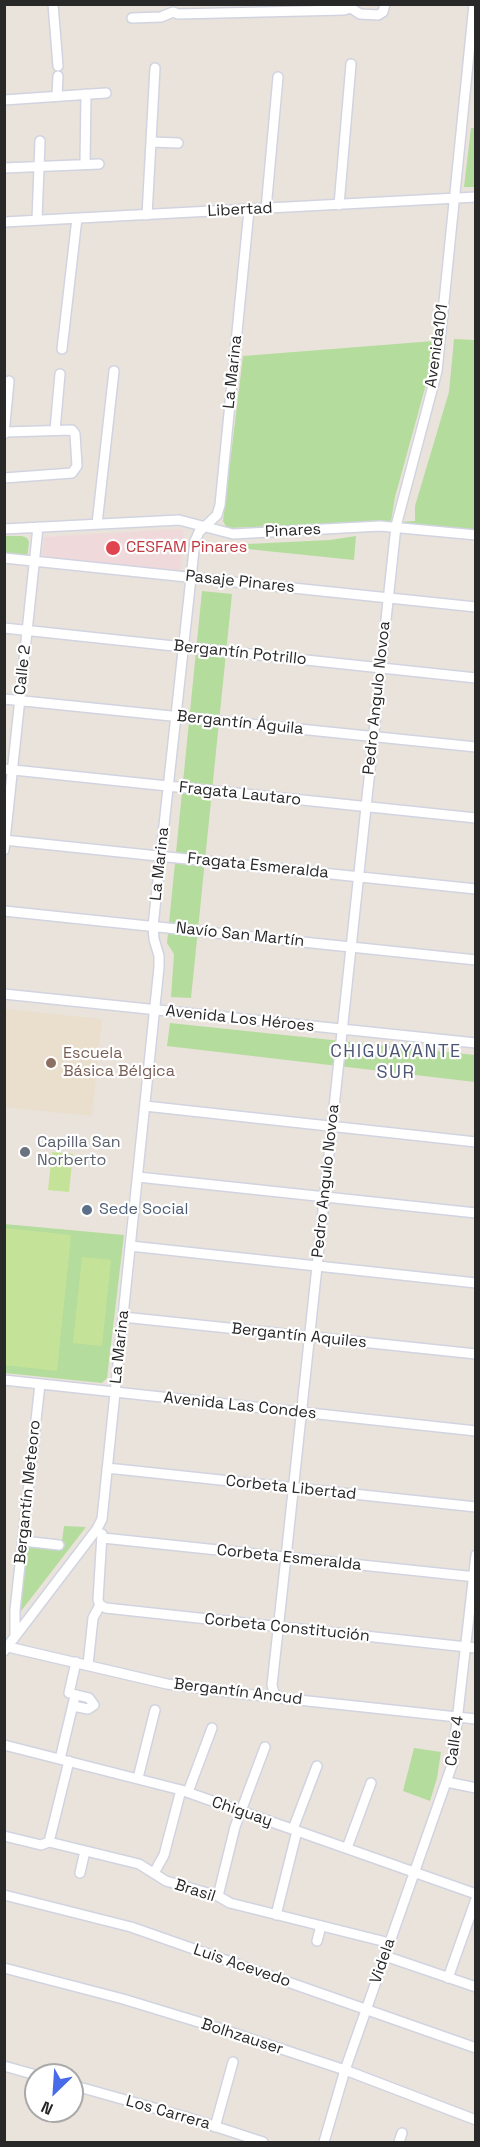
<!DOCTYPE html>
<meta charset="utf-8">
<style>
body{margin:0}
#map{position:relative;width:480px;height:2147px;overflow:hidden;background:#eae3db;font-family:"Space Grotesk",sans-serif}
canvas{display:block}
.frame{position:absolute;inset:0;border:6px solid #282828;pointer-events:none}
.north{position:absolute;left:24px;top:2063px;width:60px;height:60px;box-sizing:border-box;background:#fff;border:2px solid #a9a9a9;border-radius:50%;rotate:205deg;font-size:16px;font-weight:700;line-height:24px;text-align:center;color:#282828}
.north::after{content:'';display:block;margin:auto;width:21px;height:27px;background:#486bea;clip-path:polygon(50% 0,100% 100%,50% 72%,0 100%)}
</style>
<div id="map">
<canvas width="480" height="2147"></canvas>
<div class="frame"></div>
<div class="north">N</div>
</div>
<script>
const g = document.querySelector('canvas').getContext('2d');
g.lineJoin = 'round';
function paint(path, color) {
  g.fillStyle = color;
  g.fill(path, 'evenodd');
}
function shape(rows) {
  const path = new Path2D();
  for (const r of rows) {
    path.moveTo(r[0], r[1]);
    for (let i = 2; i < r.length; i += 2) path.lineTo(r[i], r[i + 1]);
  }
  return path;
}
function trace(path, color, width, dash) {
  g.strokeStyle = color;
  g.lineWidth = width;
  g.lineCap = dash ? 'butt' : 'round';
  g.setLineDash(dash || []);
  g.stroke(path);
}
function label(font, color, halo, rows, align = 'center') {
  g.font = font + ' "Space Grotesk",sans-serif';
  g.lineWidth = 4.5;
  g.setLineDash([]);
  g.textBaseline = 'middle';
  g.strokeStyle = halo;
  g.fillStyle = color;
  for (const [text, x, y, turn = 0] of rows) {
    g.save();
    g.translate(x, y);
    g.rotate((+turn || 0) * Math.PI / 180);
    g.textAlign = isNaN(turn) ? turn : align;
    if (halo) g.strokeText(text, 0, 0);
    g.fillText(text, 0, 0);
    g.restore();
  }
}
paint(shape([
 [5,1009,102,1019,92,1116,5,1107]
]), '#eadfcc');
paint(shape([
 [179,529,184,531,180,573,42,558,44,537]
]), '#f0d9db');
paint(shape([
 [471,128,475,128,475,187,464,187],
 [454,339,475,340,475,530,397,522,415,521,415,506,449,392],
 [434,341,433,359,395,497,391,522,227,528,223,521,243,356],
 [4,536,22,536,27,538,29,542,27,558,5,555],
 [356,536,354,560,247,549,248,544,330,540],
 [202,591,232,594,191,998,171,997,174,954,167,943],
 [170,1023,475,1055,475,1082,167,1046],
 [4,1224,124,1235,107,1378,102,1383,5,1373],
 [64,1526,86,1527,18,1615,27,1544,61,1548],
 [414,1748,441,1752,437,1778,430,1801,403,1791]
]), '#b4dc9c');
paint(shape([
 [52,1152,73,1154,69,1192,48,1190],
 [5,1228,71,1235,57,1371,5,1365],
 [82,1257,111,1260,102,1346,73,1343]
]), '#c5e398');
const minor = shape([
 [53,4,58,66],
 [351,8,360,14,378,15,383,12,385,4],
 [132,18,161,17,173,12,178,14,344,10,351,8],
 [57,96,58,76],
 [4,100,106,93],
 [151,142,178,143],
 [85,164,86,94],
 [4,168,99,164],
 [339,205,351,64],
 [266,209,278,77],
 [147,215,155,68],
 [37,220,40,141],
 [4,222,476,197],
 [62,349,77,218],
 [55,430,60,374],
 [4,434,9,381],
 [4,478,72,473,77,466,75,434,72,430,5,432],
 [97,524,114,371],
 [4,529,179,520,233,534,380,526,476,535],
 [4,558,476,607],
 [4,628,476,678],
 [4,699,476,747],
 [4,769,476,818],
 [4,840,476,889],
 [4,850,38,527],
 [4,911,476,960],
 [4,994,476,1043],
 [145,1106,476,1142],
 [138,1177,476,1213],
 [130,1246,476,1283],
 [123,1317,476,1354],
 [4,1380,476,1431],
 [107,1468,476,1507],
 [103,1538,476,1577],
 [23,1541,59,1545],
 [100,1605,106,1608,476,1648],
 [15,1635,15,1610,40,1384],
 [4,1646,167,1684,253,1695,265,1696,274,1693,280,1698,476,1719],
 [4,1651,97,1529,102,1519,159,967,159,956,154,939,153,926,195,541,199,532,217,515,220,505,249,210],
 [88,1665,93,1618,100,1605,98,1600,102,1534],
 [274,1693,272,1685,286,1557,396,526,437,371,474,4],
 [73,1706,88,1709,94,1705,89,1698,69,1693,76,1662],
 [4,1745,181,1790,476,1894],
 [60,1759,74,1700],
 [138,1778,155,1710],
 [447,1782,476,1788],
 [188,1792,212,1728],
 [293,1829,317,1766],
 [4,1836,41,1845,49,1842,139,1864,166,1881,218,1896,230,1903,390,1943],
 [49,1842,69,1761],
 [347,1848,371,1783],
 [80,1873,85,1851],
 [154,1873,164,1855,181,1790],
 [4,1895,131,1927,476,2048],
 [218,1896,235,1827,265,1747],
 [276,1915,297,1831],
 [317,1941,321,1926],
 [385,1956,476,1987],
 [4,1968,123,1999,215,2027,345,2070,476,2120],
 [448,1978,476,1899],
 [4,2066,36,2075],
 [72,2085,186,2117,263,2142],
 [215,2127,233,2062],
 [324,2142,345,2070,452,1765,476,1555],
 [399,2142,402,2133]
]);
trace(minor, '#d1d4e0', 12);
trace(minor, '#fff', 9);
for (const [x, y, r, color] of [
 [113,548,8,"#e0444e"],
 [51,1063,6,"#8d6e63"],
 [25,1152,6,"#6b7280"],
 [87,1210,6,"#5c6f8a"]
]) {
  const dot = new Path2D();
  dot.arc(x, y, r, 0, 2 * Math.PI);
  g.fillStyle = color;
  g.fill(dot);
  trace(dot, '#fff', 2);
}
label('16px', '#282828', '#fff', [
 ["Libertad",240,210,-3],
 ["Avenida101",437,346,-82],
 ["La Marina",233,372,-84],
 ["Pinares",293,531,-3],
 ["Pasaje Pinares",240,582,6],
 ["Bergantín Potrillo",240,653,6],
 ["Calle 2",23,670,-84],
 ["Pedro Angulo Novoa",377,698,-84],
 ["Bergantín Águila",240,723,6],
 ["Fragata Lautaro",240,794,6],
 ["La Marina",160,864,-84],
 ["Fragata Esmeralda",258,866,6],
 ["Navío San Martín",240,935,6],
 ["Avenida Los Héroes",240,1019,6],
 ["Pedro Angulo Novoa",326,1181,-84],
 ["Bergantín Aquiles",299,1336,6],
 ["La Marina",120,1347,-84],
 ["Avenida Las Condes",240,1406,6],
 ["Corbeta Libertad",291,1488,6],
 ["Bergantín Meteoro",28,1492,-84],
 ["Corbeta Esmeralda",289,1558,6],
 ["Corbeta Constitución",287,1628,6],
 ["Bergantín Ancud",238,1692,7],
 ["Calle 4",455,1741,-82],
 ["Chiguay",242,1812,19],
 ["Brasil",195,1891,18],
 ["Videla",383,1961,-71],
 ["Luis Acevedo",242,1966,19],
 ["Bolhzauser",242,2037,18],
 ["Los Carrera",168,2113,16]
]);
label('16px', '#be3a42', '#fff', [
 ["CESFAM Pinares",126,548]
], 'left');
label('16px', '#785e54', '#fff', [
 ["Escuela",63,1054],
 ["Básica Bélgica",63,1072]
], 'left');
label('16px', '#5b616d', '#fff', [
 ["Capilla San",37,1143],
 ["Norberto",37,1161]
], 'left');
label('16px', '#4e5e75', '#fff', [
 ["Sede Social",99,1210]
], 'left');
g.letterSpacing = '1.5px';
label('18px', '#4d5575', '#fff', [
 ["CHIGUAYANTE",396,1052],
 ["SUR",396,1073]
]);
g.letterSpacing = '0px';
</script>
